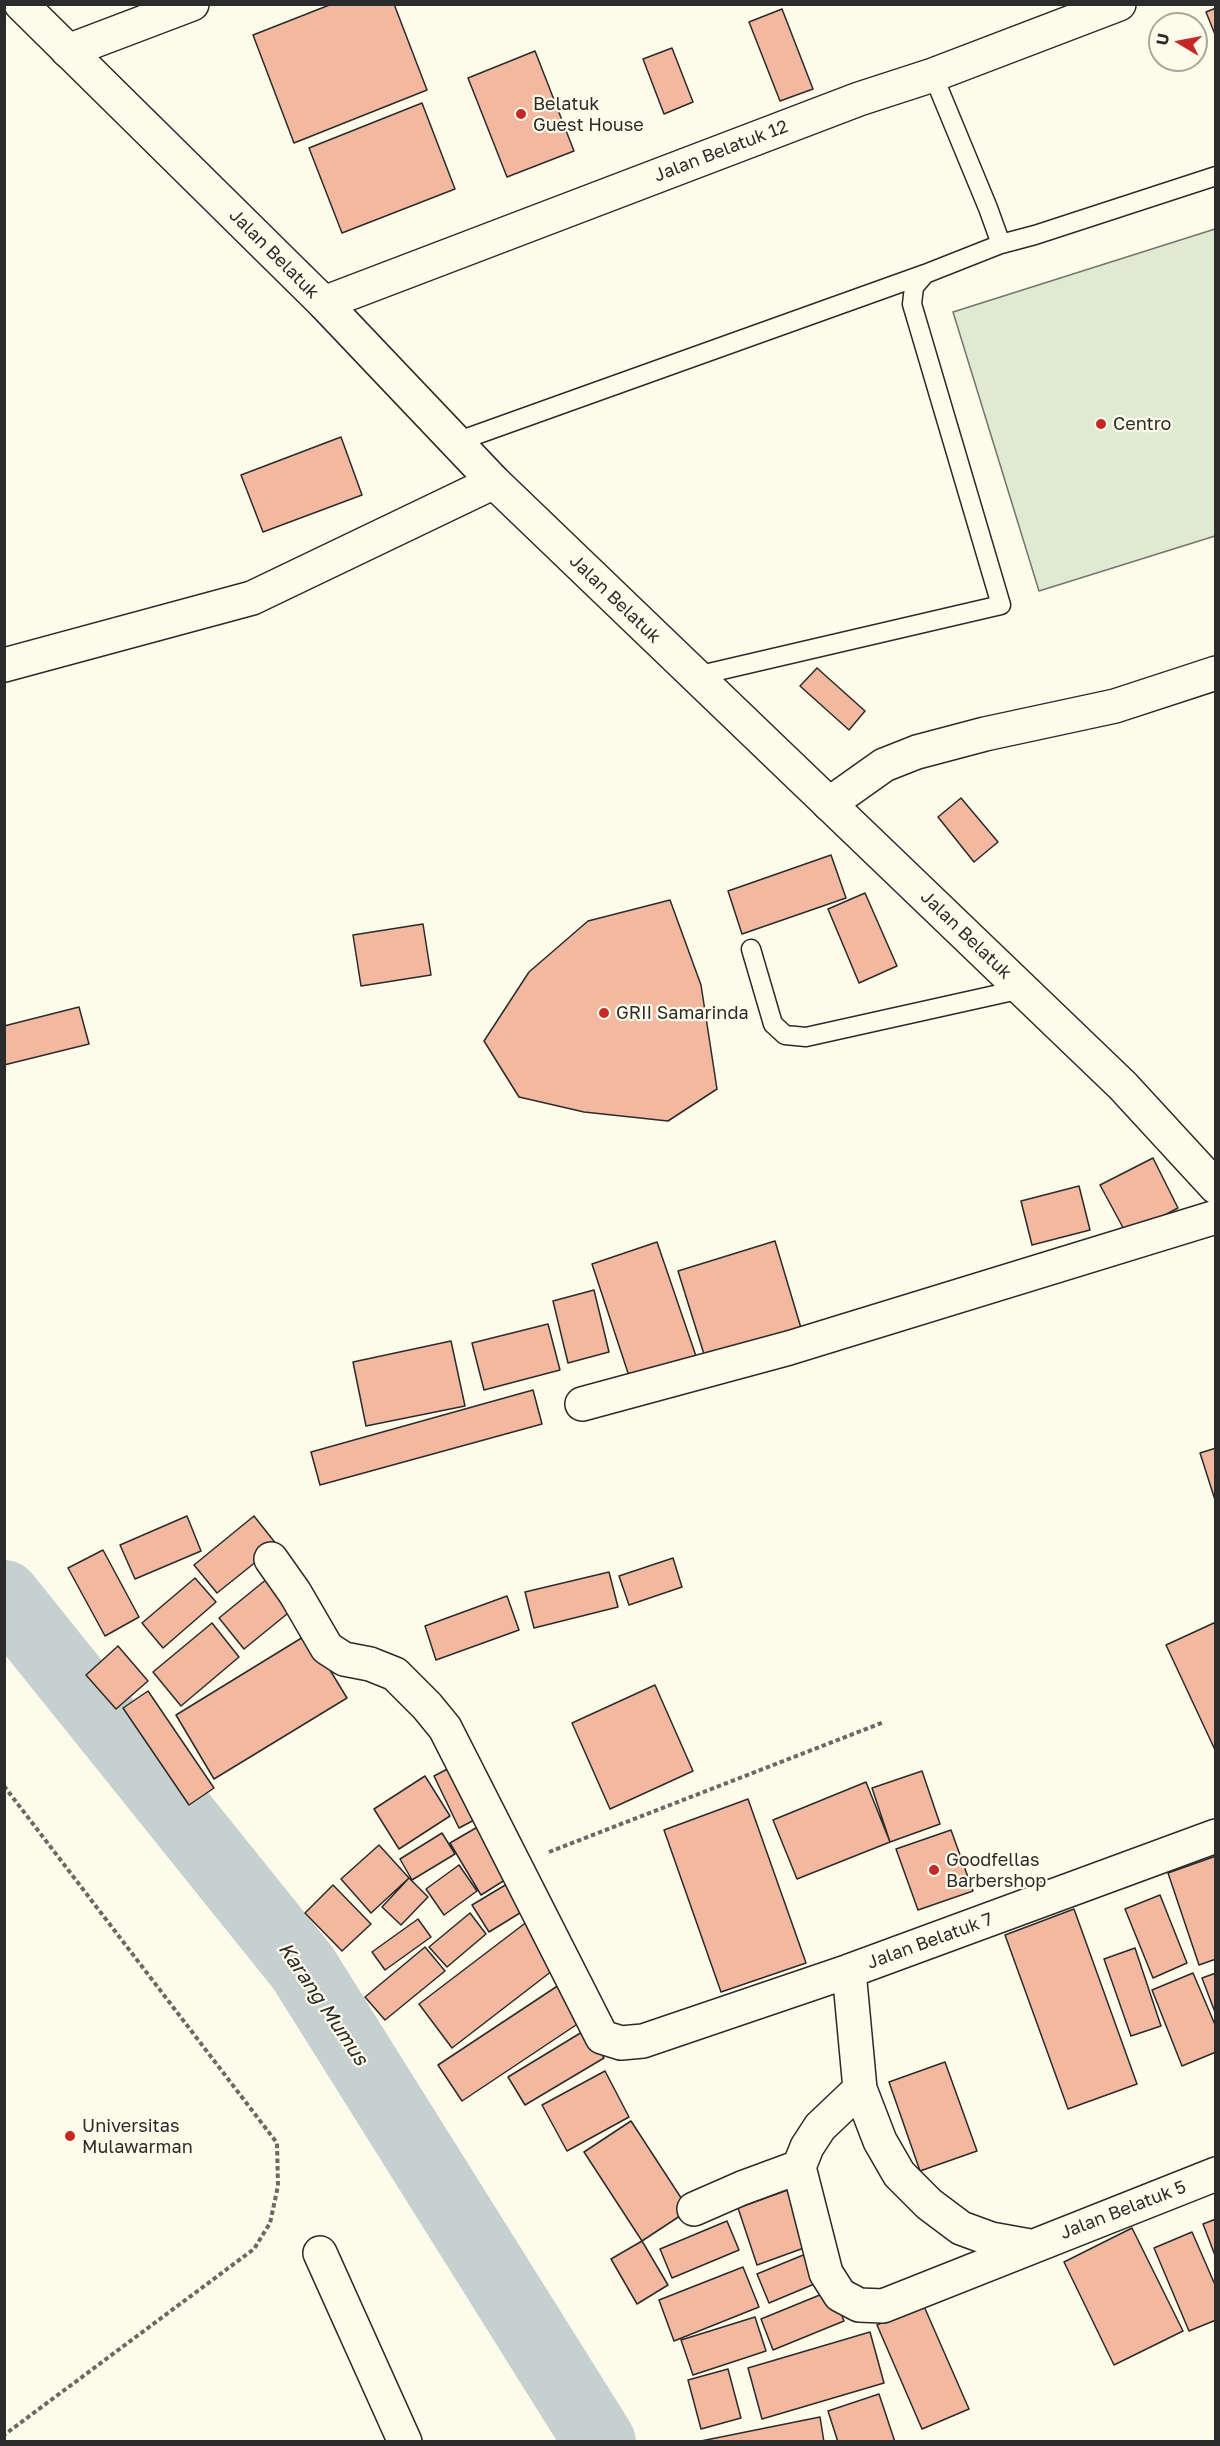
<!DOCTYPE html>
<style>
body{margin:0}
#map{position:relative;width:1220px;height:2446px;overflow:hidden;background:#fdfbea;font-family:"Golos Text",sans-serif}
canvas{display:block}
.frame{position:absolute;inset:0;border:6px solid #2b2b2b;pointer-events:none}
.north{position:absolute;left:1148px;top:12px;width:60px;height:60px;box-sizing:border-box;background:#fdfbea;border:2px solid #a9a89e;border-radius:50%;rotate:280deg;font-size:16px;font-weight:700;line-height:24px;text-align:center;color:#2b2b2b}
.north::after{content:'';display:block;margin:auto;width:21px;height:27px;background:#c62828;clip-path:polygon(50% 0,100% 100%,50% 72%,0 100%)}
</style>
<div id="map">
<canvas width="1220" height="2446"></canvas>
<div class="frame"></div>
<div class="north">U</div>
</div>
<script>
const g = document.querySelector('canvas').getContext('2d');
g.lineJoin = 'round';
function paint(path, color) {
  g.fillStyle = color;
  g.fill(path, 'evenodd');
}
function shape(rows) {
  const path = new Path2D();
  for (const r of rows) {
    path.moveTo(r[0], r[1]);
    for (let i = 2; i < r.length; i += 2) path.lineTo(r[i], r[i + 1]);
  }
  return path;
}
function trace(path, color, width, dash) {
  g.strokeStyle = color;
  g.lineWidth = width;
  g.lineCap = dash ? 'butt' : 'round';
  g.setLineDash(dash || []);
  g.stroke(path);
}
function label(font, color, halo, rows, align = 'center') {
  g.font = font + ' "Golos Text",sans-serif';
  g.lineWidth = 4.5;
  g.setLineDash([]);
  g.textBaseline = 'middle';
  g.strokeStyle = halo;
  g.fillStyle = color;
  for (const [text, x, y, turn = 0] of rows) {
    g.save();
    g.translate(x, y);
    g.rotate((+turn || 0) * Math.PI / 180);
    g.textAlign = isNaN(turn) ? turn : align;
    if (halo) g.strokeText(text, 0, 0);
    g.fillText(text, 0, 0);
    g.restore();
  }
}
const green = shape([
 [1215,229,1215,536,1039,591,953,312,1215,229]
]);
paint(green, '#deebd1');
trace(green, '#74746e', 1.5);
trace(shape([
 [4,1596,303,1968,600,2442]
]), '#c7d0d0', 72);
const building = shape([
 [332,4,394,4,427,90,294,143,253,35,332,4],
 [1216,8,1216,37,1206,12,1216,8],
 [782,9,813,89,780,101,749,22,782,9],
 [672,48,693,102,664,114,643,59,672,48],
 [535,51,574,151,507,177,468,78,535,51],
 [422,103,455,189,342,233,309,148,422,103],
 [341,437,362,495,263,532,241,475,341,437],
 [817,668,865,711,849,730,800,686,817,668],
 [961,798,998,842,974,862,938,817,961,798],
 [831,855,846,898,742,934,728,891,831,855],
 [865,893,897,966,859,983,828,909,865,893],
 [670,900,701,985,717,1089,668,1121,584,1112,519,1097,484,1041,529,972,588,921,670,900],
 [423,924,431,975,361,986,353,935,423,924],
 [79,1007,89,1044,4,1065,4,1026,79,1007],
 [1153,1158,1178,1208,1127,1235,1100,1185,1153,1158],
 [1079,1186,1090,1230,1032,1245,1021,1201,1079,1186],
 [775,1241,804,1338,708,1367,678,1271,775,1241],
 [657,1242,697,1359,631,1382,592,1264,657,1242],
 [594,1290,609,1352,568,1363,553,1301,594,1290],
 [548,1324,560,1370,484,1390,472,1343,548,1324],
 [451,1341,465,1406,366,1426,353,1362,451,1341],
 [533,1390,542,1424,320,1485,311,1452,533,1390],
 [1216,1448,1216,1503,1200,1453,1216,1448],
 [187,1516,201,1551,135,1579,120,1545,187,1516],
 [254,1516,277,1545,217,1593,194,1565,254,1516],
 [103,1550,139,1617,105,1636,68,1568,103,1550],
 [673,1558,682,1587,629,1605,619,1576,673,1558],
 [609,1572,618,1607,534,1628,525,1592,609,1572],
 [273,1574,298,1605,244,1649,219,1618,273,1574],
 [195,1578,216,1602,163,1648,142,1623,195,1578],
 [507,1596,519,1630,436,1660,425,1626,507,1596],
 [1216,1622,1216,1752,1166,1645,1216,1622],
 [212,1623,239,1657,181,1706,153,1672,212,1623],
 [308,1634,347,1698,214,1779,176,1715,308,1634],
 [118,1646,148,1681,116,1709,86,1675,118,1646],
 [655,1685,693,1771,610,1809,572,1723,655,1685],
 [148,1691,214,1788,189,1805,123,1708,148,1691],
 [457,1764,482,1816,459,1828,434,1776,457,1764],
 [922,1771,940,1824,890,1842,872,1788,922,1771],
 [425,1776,450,1816,399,1849,374,1809,425,1776],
 [866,1782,890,1842,797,1879,773,1820,866,1782],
 [748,1799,806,1963,721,1992,664,1830,748,1799],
 [486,1822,516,1873,481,1895,450,1843,486,1822],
 [951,1830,973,1891,918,1910,896,1849,951,1830],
 [442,1833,455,1854,412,1880,400,1859,442,1833],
 [379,1845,409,1878,371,1913,341,1879,379,1845],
 [1216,1856,1216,1959,1199,1965,1168,1873,1216,1856],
 [459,1865,477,1891,444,1915,426,1889,459,1865],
 [409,1878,428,1897,401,1925,382,1907,409,1878],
 [517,1878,533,1905,489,1932,472,1905,517,1878],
 [333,1885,371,1924,342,1951,305,1913,333,1885],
 [1160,1895,1187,1963,1153,1978,1125,1909,1160,1895],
 [1074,1909,1137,2084,1068,2109,1005,1935,1074,1909],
 [470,1913,486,1934,447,1967,429,1947,470,1913],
 [418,1919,431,1937,385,1970,372,1952,418,1919],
 [528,1921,561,1964,452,2048,419,2004,528,1921],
 [425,1947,445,1971,385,2020,365,1997,425,1947],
 [1135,1948,1161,2026,1131,2036,1104,1959,1135,1948],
 [1193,1973,1216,2027,1216,2052,1182,2066,1152,1990,1193,1973],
 [1216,1973,1216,2015,1202,1978,1216,1973],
 [565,1981,588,2017,462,2101,438,2065,565,1981],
 [587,2029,604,2058,525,2105,508,2077,587,2029],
 [945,2062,977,2151,920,2171,889,2082,945,2062],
 [605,2071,629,2117,567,2151,542,2105,605,2071],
 [631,2121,689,2210,642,2241,584,2152,631,2121],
 [796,2187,815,2244,757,2265,738,2208,796,2187],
 [1216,2219,1216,2258,1203,2224,1216,2219],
 [727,2221,739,2250,672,2278,660,2249,727,2221],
 [1132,2228,1183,2331,1114,2365,1064,2262,1132,2228],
 [1192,2232,1216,2287,1216,2320,1189,2331,1154,2248,1192,2232],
 [642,2241,668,2285,637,2304,611,2259,642,2241],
 [813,2251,824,2280,769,2303,757,2274,813,2251],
 [743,2267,759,2307,674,2341,659,2300,743,2267],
 [832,2290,844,2321,773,2350,761,2319,832,2290],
 [923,2304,969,2409,922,2429,877,2325,923,2304],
 [755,2317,766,2351,693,2375,681,2340,755,2317],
 [870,2332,884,2383,762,2419,748,2368,870,2332],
 [728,2369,741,2418,701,2429,688,2380,728,2369],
 [879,2394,895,2442,838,2442,828,2411,879,2394],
 [820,2417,824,2442,696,2442,820,2417]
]);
paint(building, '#f2b8a0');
trace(building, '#2b2b2b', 1.5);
const lane = shape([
 [933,75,988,208,1001,244,1035,235,1216,176],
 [456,442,925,274],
 [696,676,1001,605,912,304,914,287,925,274,1001,244],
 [751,949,773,1024,785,1035,806,1037,1022,989]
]);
const street = shape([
 [68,51,192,4],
 [324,303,859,99,933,75,1119,4],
 [4,665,252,598,494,482],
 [829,804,884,765,917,752,985,734,1115,706,1216,673],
 [582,1404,789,1348,1216,1217],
 [271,1559,295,1593,327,1648,344,1659,370,1664,395,1674,427,1706,445,1728,602,2037,621,2043,643,2041,849,1971,1216,1836],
 [849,1971,860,2089,820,2127,807,2147,799,2167,826,2273,840,2295,859,2305,883,2306,1216,2174],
 [860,2089,880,2141,899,2174,929,2204,961,2228,991,2239,1030,2246],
 [694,2209,742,2188,799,2167],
 [320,2253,405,2442]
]);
const secondary = shape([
 [21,4,324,303,494,482,1123,1086,1216,1187]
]);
trace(lane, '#2b2b2b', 21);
trace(street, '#2b2b2b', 36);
trace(secondary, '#2b2b2b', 36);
trace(shape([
 [4,1786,277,2143,278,2186,270,2223,254,2249,4,2435],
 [549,1852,884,1722]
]), '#6a6964', 4, [4.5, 3]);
trace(lane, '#fdfbea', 18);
trace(street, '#fdfbea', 33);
trace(secondary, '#fdfbea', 33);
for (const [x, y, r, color] of [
 [521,114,6,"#c62828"],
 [1101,424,6,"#c62828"],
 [604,1013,6,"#c62828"],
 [934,1870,6,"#c62828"],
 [70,2136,6,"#c62828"]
]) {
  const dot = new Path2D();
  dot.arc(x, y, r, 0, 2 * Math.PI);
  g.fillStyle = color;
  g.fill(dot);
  trace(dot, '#fdfbea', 2);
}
label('18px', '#2b2b2b', '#fdfbea', [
 ["Belatuk",533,104],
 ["Guest House",533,125],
 ["Centro",1113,424],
 ["GRII Samarinda",616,1013],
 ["Goodfellas",946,1860],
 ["Barbershop",946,1881],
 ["Universitas",82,2126],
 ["Mulawarman",82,2147]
], 'left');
label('18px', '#2b2b2b', '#fdfbea', [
 ["Jalan Belatuk 12",721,151,-21],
 ["Jalan Belatuk",274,254,45],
 ["Jalan Belatuk",615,599,44],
 ["Jalan Belatuk",966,935,44],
 ["Jalan Belatuk 7",930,1941,-20],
 ["Jalan Belatuk 5",1123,2210,-21]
]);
label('italic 20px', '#2b2b2b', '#fdfbea', [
 ["Karang Mumus",323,2004,56]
]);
</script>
